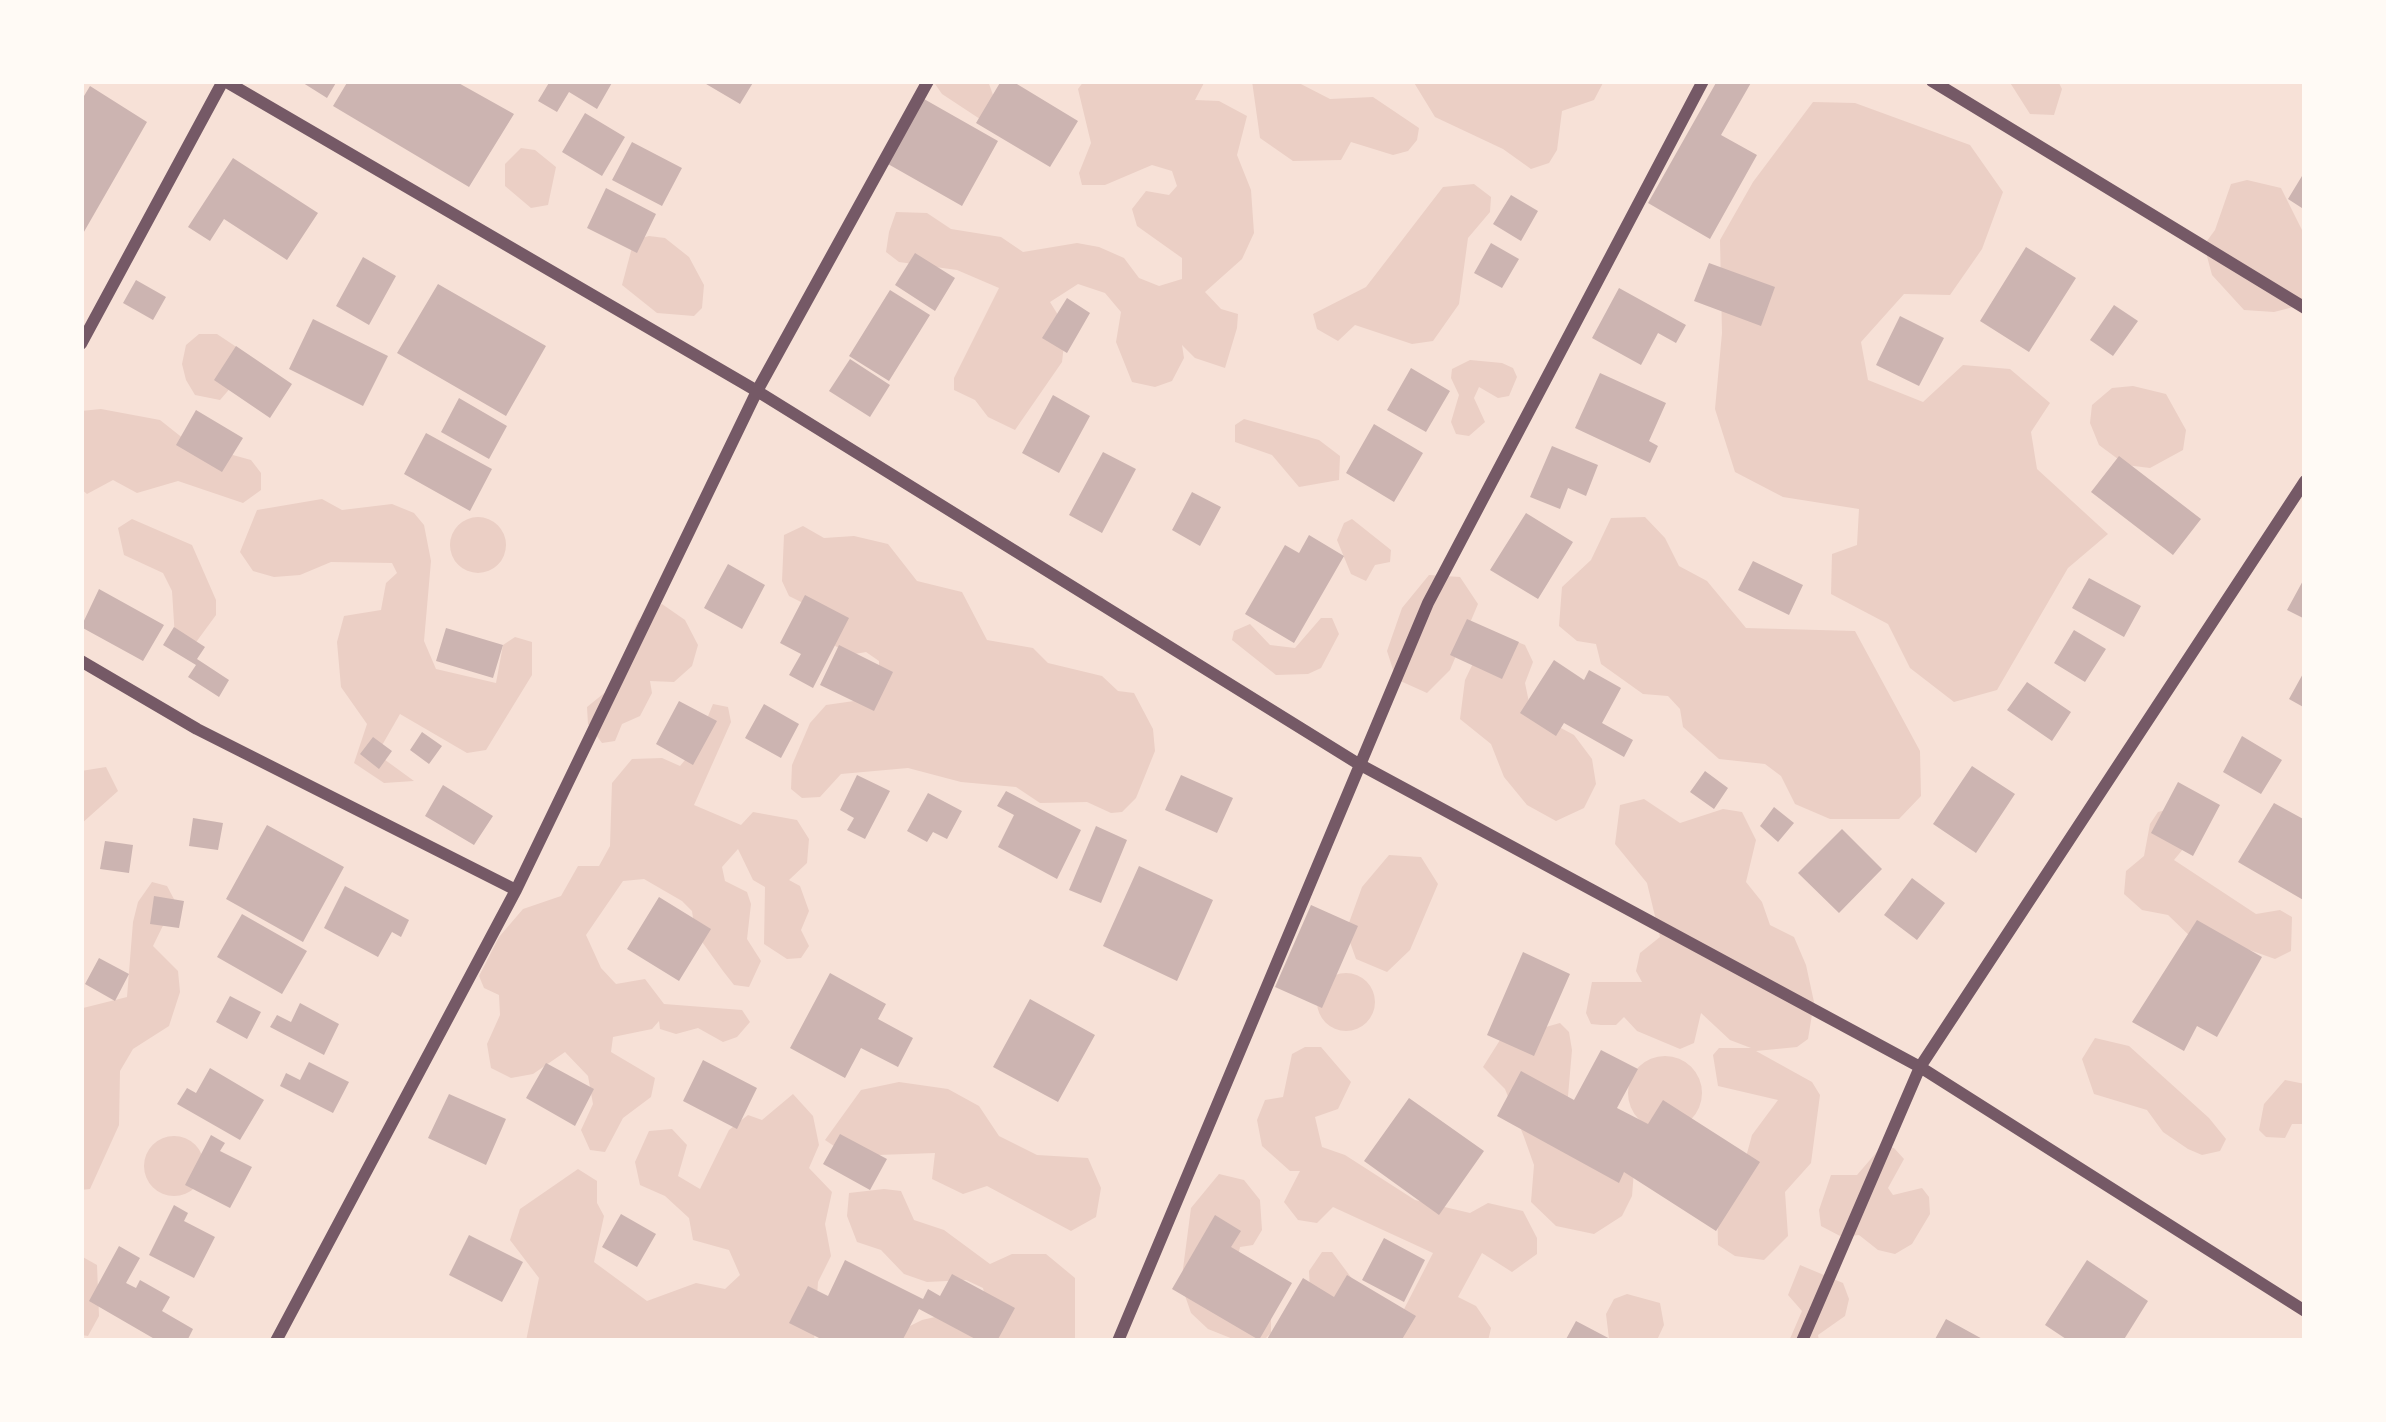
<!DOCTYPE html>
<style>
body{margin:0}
#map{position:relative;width:2386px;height:1422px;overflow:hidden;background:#f7e1d7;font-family:"Work Sans",sans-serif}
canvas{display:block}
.frame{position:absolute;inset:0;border:84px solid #fffaf5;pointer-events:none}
</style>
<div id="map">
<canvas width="2386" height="1422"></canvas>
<div class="frame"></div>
</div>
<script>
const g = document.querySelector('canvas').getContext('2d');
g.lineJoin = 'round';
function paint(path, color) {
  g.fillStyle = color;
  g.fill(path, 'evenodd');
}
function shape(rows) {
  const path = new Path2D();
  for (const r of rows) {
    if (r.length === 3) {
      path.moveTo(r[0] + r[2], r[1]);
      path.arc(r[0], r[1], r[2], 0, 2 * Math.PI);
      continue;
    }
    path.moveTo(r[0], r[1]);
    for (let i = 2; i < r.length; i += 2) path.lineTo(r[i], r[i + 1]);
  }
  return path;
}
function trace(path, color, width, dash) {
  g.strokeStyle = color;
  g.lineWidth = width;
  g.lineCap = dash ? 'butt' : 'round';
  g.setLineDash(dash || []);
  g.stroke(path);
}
paint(shape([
 [933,81,988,81,993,95,986,123,942,94],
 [1084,81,1205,81,1195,100,1219,101,1247,116,1237,155,1251,190,1254,233,1242,259,1205,292,1221,309,1238,314,1237,328,1225,368,1195,358,1182,345,1184,358,1172,381,1155,387,1132,382,1116,342,1121,312,1105,293,1078,284,1050,302,1066,328,1062,362,1015,430,988,417,975,400,954,390,954,378,999,288,957,270,899,262,886,252,889,232,896,212,927,213,951,229,1001,237,1023,252,1077,243,1099,247,1124,258,1139,278,1159,286,1182,279,1182,258,1137,226,1132,209,1146,191,1169,195,1177,186,1172,171,1152,165,1105,185,1082,185,1079,173,1091,143,1078,89],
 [1252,81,1295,81,1330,99,1373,97,1419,128,1417,140,1408,151,1393,155,1351,142,1341,160,1293,161,1260,138],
 [1413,81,1604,81,1594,100,1562,111,1557,150,1549,163,1531,169,1503,149,1435,117],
 [2009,81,2058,81,2062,89,2054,115,2030,114],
 [1813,102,1855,103,1970,145,2003,192,1982,249,1950,295,1904,294,1861,342,1868,380,1923,402,1963,365,2010,369,2050,403,2031,432,2037,469,2108,534,2068,568,1997,690,1954,702,1910,668,1888,624,1831,594,1832,554,1857,545,1859,509,1783,497,1735,472,1715,409,1722,333,1720,240,1753,182],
 [521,148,535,150,556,167,548,205,531,208,505,186,505,164],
 [2247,180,2281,188,2305,236,2305,304,2274,312,2244,310,2212,275,2204,245,2215,230,2231,184],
 [1474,184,1491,197,1490,212,1468,238,1459,304,1433,341,1412,344,1355,325,1338,341,1317,329,1313,314,1366,287,1443,187],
 [649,236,665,238,689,257,704,285,702,308,694,316,657,313,622,285,634,240],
 [199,334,217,334,238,348,233,385,220,400,195,395,186,380,182,364,186,345],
 [1470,360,1502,363,1513,368,1517,377,1509,396,1498,398,1479,387,1474,398,1485,422,1469,436,1456,434,1451,422,1459,395,1451,378,1452,369],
 [2133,386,2166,394,2186,430,2183,450,2150,468,2126,465,2099,445,2090,423,2092,405,2112,388],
 [101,409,160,420,189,443,251,460,261,473,261,490,243,503,178,481,137,493,113,480,87,494,81,489,81,411],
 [1244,419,1319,440,1340,456,1339,480,1299,487,1272,455,1235,442,1235,425],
 [322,499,342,510,392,504,414,513,424,525,431,561,424,641,436,669,496,683,503,645,515,637,532,642,532,675,486,750,467,753,400,714,377,754,414,781,384,783,354,763,367,724,341,687,337,642,344,616,381,610,386,583,397,573,392,563,331,562,300,575,274,577,253,571,240,552,257,510],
 [478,545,28],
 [1645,517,1665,538,1679,566,1707,581,1746,628,1855,631,1920,751,1921,796,1899,819,1830,819,1795,804,1781,776,1765,764,1719,759,1683,727,1680,709,1668,696,1643,694,1601,664,1596,644,1577,641,1559,626,1562,587,1591,560,1611,518],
 [132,519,192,545,216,600,216,615,194,645,175,638,172,591,163,573,124,555,118,528],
 [1352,519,1391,550,1390,562,1375,565,1366,581,1351,574,1337,540,1344,523],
 [803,526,824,538,854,536,888,544,917,581,962,592,987,640,1033,648,1048,663,1102,676,1118,691,1134,693,1153,729,1155,751,1136,798,1122,812,1111,813,1087,802,1040,803,1016,787,961,782,908,768,841,774,820,797,802,798,791,789,792,765,810,723,826,705,868,699,879,684,879,661,866,652,849,655,831,643,813,608,789,596,782,581,784,535],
 [1429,575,1460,577,1478,604,1450,670,1427,693,1396,679,1387,651,1402,608],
 [662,604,685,620,698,645,692,666,674,682,650,681,652,693,640,716,622,724,615,741,602,743,588,724,587,707,608,690,638,621],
 [1321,618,1332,618,1339,634,1321,668,1308,674,1276,675,1232,640,1234,631,1250,624,1270,645,1295,648],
 [1505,637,1525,645,1533,662,1525,683,1531,712,1574,735,1592,759,1596,784,1584,808,1556,821,1527,805,1504,777,1491,744,1460,719,1465,680,1478,653],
 [713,704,728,707,731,722,694,805,741,825,753,812,797,820,809,839,807,863,789,880,800,886,809,911,801,930,809,946,801,958,787,959,764,944,765,887,753,880,738,849,722,867,725,881,747,892,751,904,747,939,761,961,749,987,734,985,723,971,695,932,692,911,682,901,644,879,623,881,586,935,601,968,616,984,645,979,664,1004,742,1010,750,1022,737,1037,723,1042,698,1028,676,1034,660,1029,659,1021,652,1029,613,1037,611,1052,655,1078,651,1097,623,1118,605,1152,590,1150,581,1130,593,1104,588,1076,565,1052,533,1074,511,1078,491,1068,487,1044,500,1015,499,995,484,988,479,976,499,937,523,909,561,896,578,866,599,866,610,846,612,783,632,759,662,758,680,766,695,748],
 [106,767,118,791,81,824,81,771],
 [1644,799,1680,823,1723,809,1742,812,1756,840,1746,882,1762,902,1770,925,1794,937,1806,965,1814,1002,1808,1039,1797,1047,1756,1051,1812,1082,1820,1095,1811,1163,1785,1192,1788,1236,1764,1260,1735,1256,1718,1245,1717,1201,1743,1168,1752,1135,1778,1100,1718,1086,1713,1055,1719,1048,1751,1048,1730,1040,1701,1013,1694,1043,1680,1049,1637,1031,1624,1017,1616,1025,1601,1025,1591,1024,1586,1013,1592,982,1642,982,1636,971,1640,953,1660,937,1647,883,1615,844,1620,805],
 [2174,808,2188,843,2174,860,2256,914,2280,910,2292,917,2291,951,2275,959,2241,947,2194,940,2168,915,2142,910,2124,894,2126,871,2144,856,2150,824,2158,812],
 [1389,855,1421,857,1438,884,1410,950,1387,972,1356,959,1346,931,1362,887],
 [152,882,167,886,175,901,153,946,178,971,180,992,169,1026,133,1049,120,1071,119,1125,90,1189,81,1190,83,1008,127,997,133,922,138,902],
 [1346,1002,29],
 [1560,1023,1569,1032,1572,1050,1566,1119,1635,1158,1632,1196,1622,1216,1594,1234,1556,1226,1531,1202,1534,1165,1524,1137,1505,1089,1483,1067,1500,1040],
 [2095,1038,2129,1046,2209,1118,2226,1139,2220,1151,2202,1155,2188,1149,2163,1132,2147,1110,2094,1094,2082,1059],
 [1305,1047,1321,1047,1351,1082,1338,1109,1315,1117,1322,1147,1345,1155,1415,1200,1470,1213,1488,1203,1523,1211,1537,1238,1537,1254,1512,1272,1482,1253,1458,1297,1476,1306,1491,1328,1488,1341,1338,1341,1310,1292,1309,1271,1322,1252,1332,1252,1356,1284,1403,1311,1433,1253,1333,1207,1317,1223,1298,1220,1284,1202,1300,1171,1290,1171,1262,1146,1257,1120,1265,1100,1283,1097,1292,1054],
 [1665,1093,37],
 [2285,1080,2305,1084,2305,1124,2292,1124,2285,1138,2266,1137,2259,1130,2264,1104],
 [899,1082,948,1089,979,1106,999,1136,1037,1155,1088,1158,1101,1188,1096,1217,1071,1231,987,1186,963,1194,932,1179,935,1153,849,1156,825,1140,861,1090],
 [793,1094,813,1116,819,1145,809,1168,832,1192,825,1224,831,1256,818,1282,814,1341,526,1341,539,1278,510,1240,520,1209,578,1169,597,1181,597,1203,604,1216,594,1262,647,1301,696,1283,725,1289,740,1275,729,1250,693,1240,689,1218,665,1196,640,1185,635,1162,649,1131,672,1129,687,1145,678,1176,700,1189,729,1130,748,1115,762,1120],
 [174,1166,30],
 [1882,1146,1894,1148,1904,1159,1888,1188,1893,1195,1922,1188,1929,1197,1930,1214,1912,1244,1895,1254,1878,1250,1859,1235,1842,1237,1821,1226,1819,1210,1831,1175,1857,1175],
 [1219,1174,1244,1180,1260,1200,1262,1230,1253,1245,1240,1247,1234,1273,1271,1304,1271,1333,1263,1341,1238,1341,1208,1329,1191,1313,1181,1284,1191,1208],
 [884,1189,901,1191,914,1220,944,1230,990,1264,1012,1254,1046,1254,1075,1278,1075,1341,880,1341,922,1320,987,1305,983,1288,966,1280,927,1282,904,1274,881,1250,857,1242,847,1216,849,1193],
 [81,1256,97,1265,99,1316,88,1336,81,1335],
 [1800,1265,1843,1283,1849,1299,1845,1316,1818,1335,1819,1341,1789,1341,1802,1311,1788,1295],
 [1627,1294,1660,1303,1664,1325,1657,1340,1609,1339,1606,1314,1614,1299]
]), '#ebcfc5');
paint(shape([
 [300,81,337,81,327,98],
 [348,81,455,81,514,114,469,187,333,106],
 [550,81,613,81,597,109,569,92,557,112,538,101],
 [701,81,754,81,740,104],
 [1001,81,1012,81,1078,121,1050,167,976,123],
 [1717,81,1752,81,1721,135,1757,155,1710,239,1648,203],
 [90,86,147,122,81,237,81,101],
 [924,99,998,141,962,206,888,164],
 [585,113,625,137,602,176,562,152],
 [632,142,682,168,662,206,612,180],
 [233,158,318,213,287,260,224,219,210,241,188,227],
 [2305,171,2305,210,2288,199],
 [606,188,656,214,637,253,587,228],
 [1511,195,1538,211,1521,241,1493,224],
 [1491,243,1519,259,1502,288,1474,273],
 [2026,247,2076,278,2029,352,1980,321],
 [915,253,955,278,935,311,895,285],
 [363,257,396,276,369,325,336,306],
 [1709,263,1775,287,1761,326,1694,301],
 [136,280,166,297,153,320,123,303],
 [438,284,546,346,506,416,397,353],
 [1619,288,1686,325,1676,343,1658,333,1641,365,1592,338],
 [890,290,930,315,889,381,849,356],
 [1067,298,1090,313,1067,353,1042,338],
 [2114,305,2138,321,2113,356,2090,340],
 [1900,316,1944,338,1919,386,1876,365],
 [313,319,388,356,363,406,289,369],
 [236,346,292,384,270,418,214,380],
 [850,359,890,385,870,417,829,391],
 [1411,368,1450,391,1426,432,1387,410],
 [1600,373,1666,403,1649,441,1658,446,1650,463,1575,428],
 [1053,395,1090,416,1059,473,1022,453],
 [459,398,507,426,489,459,441,432],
 [196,410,243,438,222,472,176,445],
 [1374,424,1423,453,1394,502,1346,473],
 [426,433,492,469,470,511,404,474],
 [1552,446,1598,465,1586,496,1568,488,1560,509,1530,497],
 [1103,452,1136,469,1102,533,1069,515],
 [2119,456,2201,519,2173,555,2091,492],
 [1192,492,1221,507,1200,546,1172,530],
 [1526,513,1573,542,1538,599,1490,570],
 [1309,535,1344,556,1294,643,1245,614,1285,545,1299,553],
 [1753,561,1803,585,1789,615,1738,590],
 [728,564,765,585,742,629,704,608],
 [2305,577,2305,619,2287,610],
 [2089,578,2141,606,2124,637,2072,608],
 [99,589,164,625,143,661,81,627],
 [805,595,849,618,813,688,789,675,801,654,780,643],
 [1467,619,1519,642,1502,679,1450,655],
 [174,627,205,647,197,659,229,680,219,697,188,677,196,665,163,645],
 [446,628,503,645,493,678,436,661],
 [2074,630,2106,649,2085,682,2054,663],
 [839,645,893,672,874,711,820,685],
 [1554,660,1584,680,1589,670,1621,688,1602,723,1633,740,1624,757,1564,723,1556,736,1520,713],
 [2305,670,2305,708,2289,699],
 [2027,682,2071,712,2052,741,2007,710],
 [679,701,717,721,693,765,656,744],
 [764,704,799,724,781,758,745,738],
 [422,732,442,746,429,764,410,750],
 [2242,736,2282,760,2261,794,2223,772],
 [373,737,392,751,379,769,360,754],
 [1972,766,2015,794,1976,853,1933,824],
 [1705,771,1728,788,1714,809,1690,792],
 [857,775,890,791,865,839,847,830,854,818,840,810],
 [1181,775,1233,798,1217,833,1165,810],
 [2178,782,2220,805,2193,856,2151,833],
 [443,785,493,816,474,845,425,816],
 [1006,791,1081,830,1057,879,998,847,1014,815,997,806],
 [928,793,962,811,947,839,933,832,927,842,907,831],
 [2274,803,2305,820,2305,901,2238,862],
 [1774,807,1794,823,1778,842,1760,826],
 [193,818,223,823,218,850,189,846],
 [267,825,344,867,303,942,226,899],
 [1096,826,1127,840,1101,903,1069,890],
 [1842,829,1882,869,1839,913,1798,873],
 [105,841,133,845,129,873,100,869],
 [1139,866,1213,900,1177,981,1103,946],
 [1912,878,1945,903,1917,940,1884,915],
 [345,886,409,920,401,937,392,932,378,957,324,928],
 [154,896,184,901,179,928,150,924],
 [659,897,711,929,679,981,627,949],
 [1311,905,1358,926,1322,1008,1275,987],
 [242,914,307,951,282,994,217,957],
 [2197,920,2262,957,2217,1037,2197,1026,2184,1051,2132,1022],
 [1523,952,1570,974,1534,1056,1487,1035],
 [99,958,129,974,115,1001,85,984],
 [830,973,886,1004,878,1019,913,1038,898,1067,861,1048,845,1078,790,1048],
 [230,996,261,1012,247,1039,216,1022],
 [1030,999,1095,1035,1058,1102,993,1067],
 [300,1003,339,1024,324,1055,270,1027,277,1015,291,1022],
 [1601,1050,1638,1069,1617,1108,1648,1124,1663,1100,1760,1162,1716,1231,1624,1172,1619,1183,1497,1116,1521,1071,1574,1100],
 [703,1060,757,1088,737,1129,683,1101],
 [309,1062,349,1082,333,1113,280,1086,286,1073,300,1080],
 [546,1063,594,1089,575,1126,526,1098],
 [210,1068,264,1100,240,1140,177,1104,187,1088,196,1093],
 [449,1094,506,1119,486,1165,428,1138],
 [1409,1098,1484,1151,1439,1215,1364,1161],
 [840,1134,887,1159,870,1190,823,1164],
 [211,1135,225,1143,220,1151,252,1167,230,1208,185,1185],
 [174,1205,188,1213,184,1221,215,1237,194,1278,149,1255],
 [621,1214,656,1234,637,1267,602,1247],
 [1215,1215,1241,1231,1231,1247,1292,1283,1259,1340,1172,1289],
 [469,1235,523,1262,502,1302,449,1275],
 [1384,1238,1425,1260,1404,1302,1362,1280],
 [119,1246,140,1258,126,1283,136,1288,140,1280,170,1297,162,1311,193,1329,187,1341,158,1341,89,1301],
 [845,1260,923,1299,928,1289,940,1296,952,1274,1015,1308,997,1341,979,1341,919,1309,902,1341,825,1341,789,1323,808,1286,828,1296],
 [2087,1260,2148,1301,2123,1341,2069,1341,2045,1325],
 [1347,1275,1416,1316,1401,1341,1266,1341,1303,1278,1334,1297],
 [1946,1319,1986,1341,1934,1341],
 [1576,1321,1614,1341,1565,1341]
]), '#ccb4b1');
trace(shape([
 [225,81,757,391,1357,763,1920,1067,2305,1311],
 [1932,81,2305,308],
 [81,344,223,81],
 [81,661,197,729,516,890],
 [276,1341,516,890,757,391,928,81],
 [1118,1341,1428,603,1703,81],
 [1802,1341,1920,1067,2305,481]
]), '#755966', 12);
</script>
